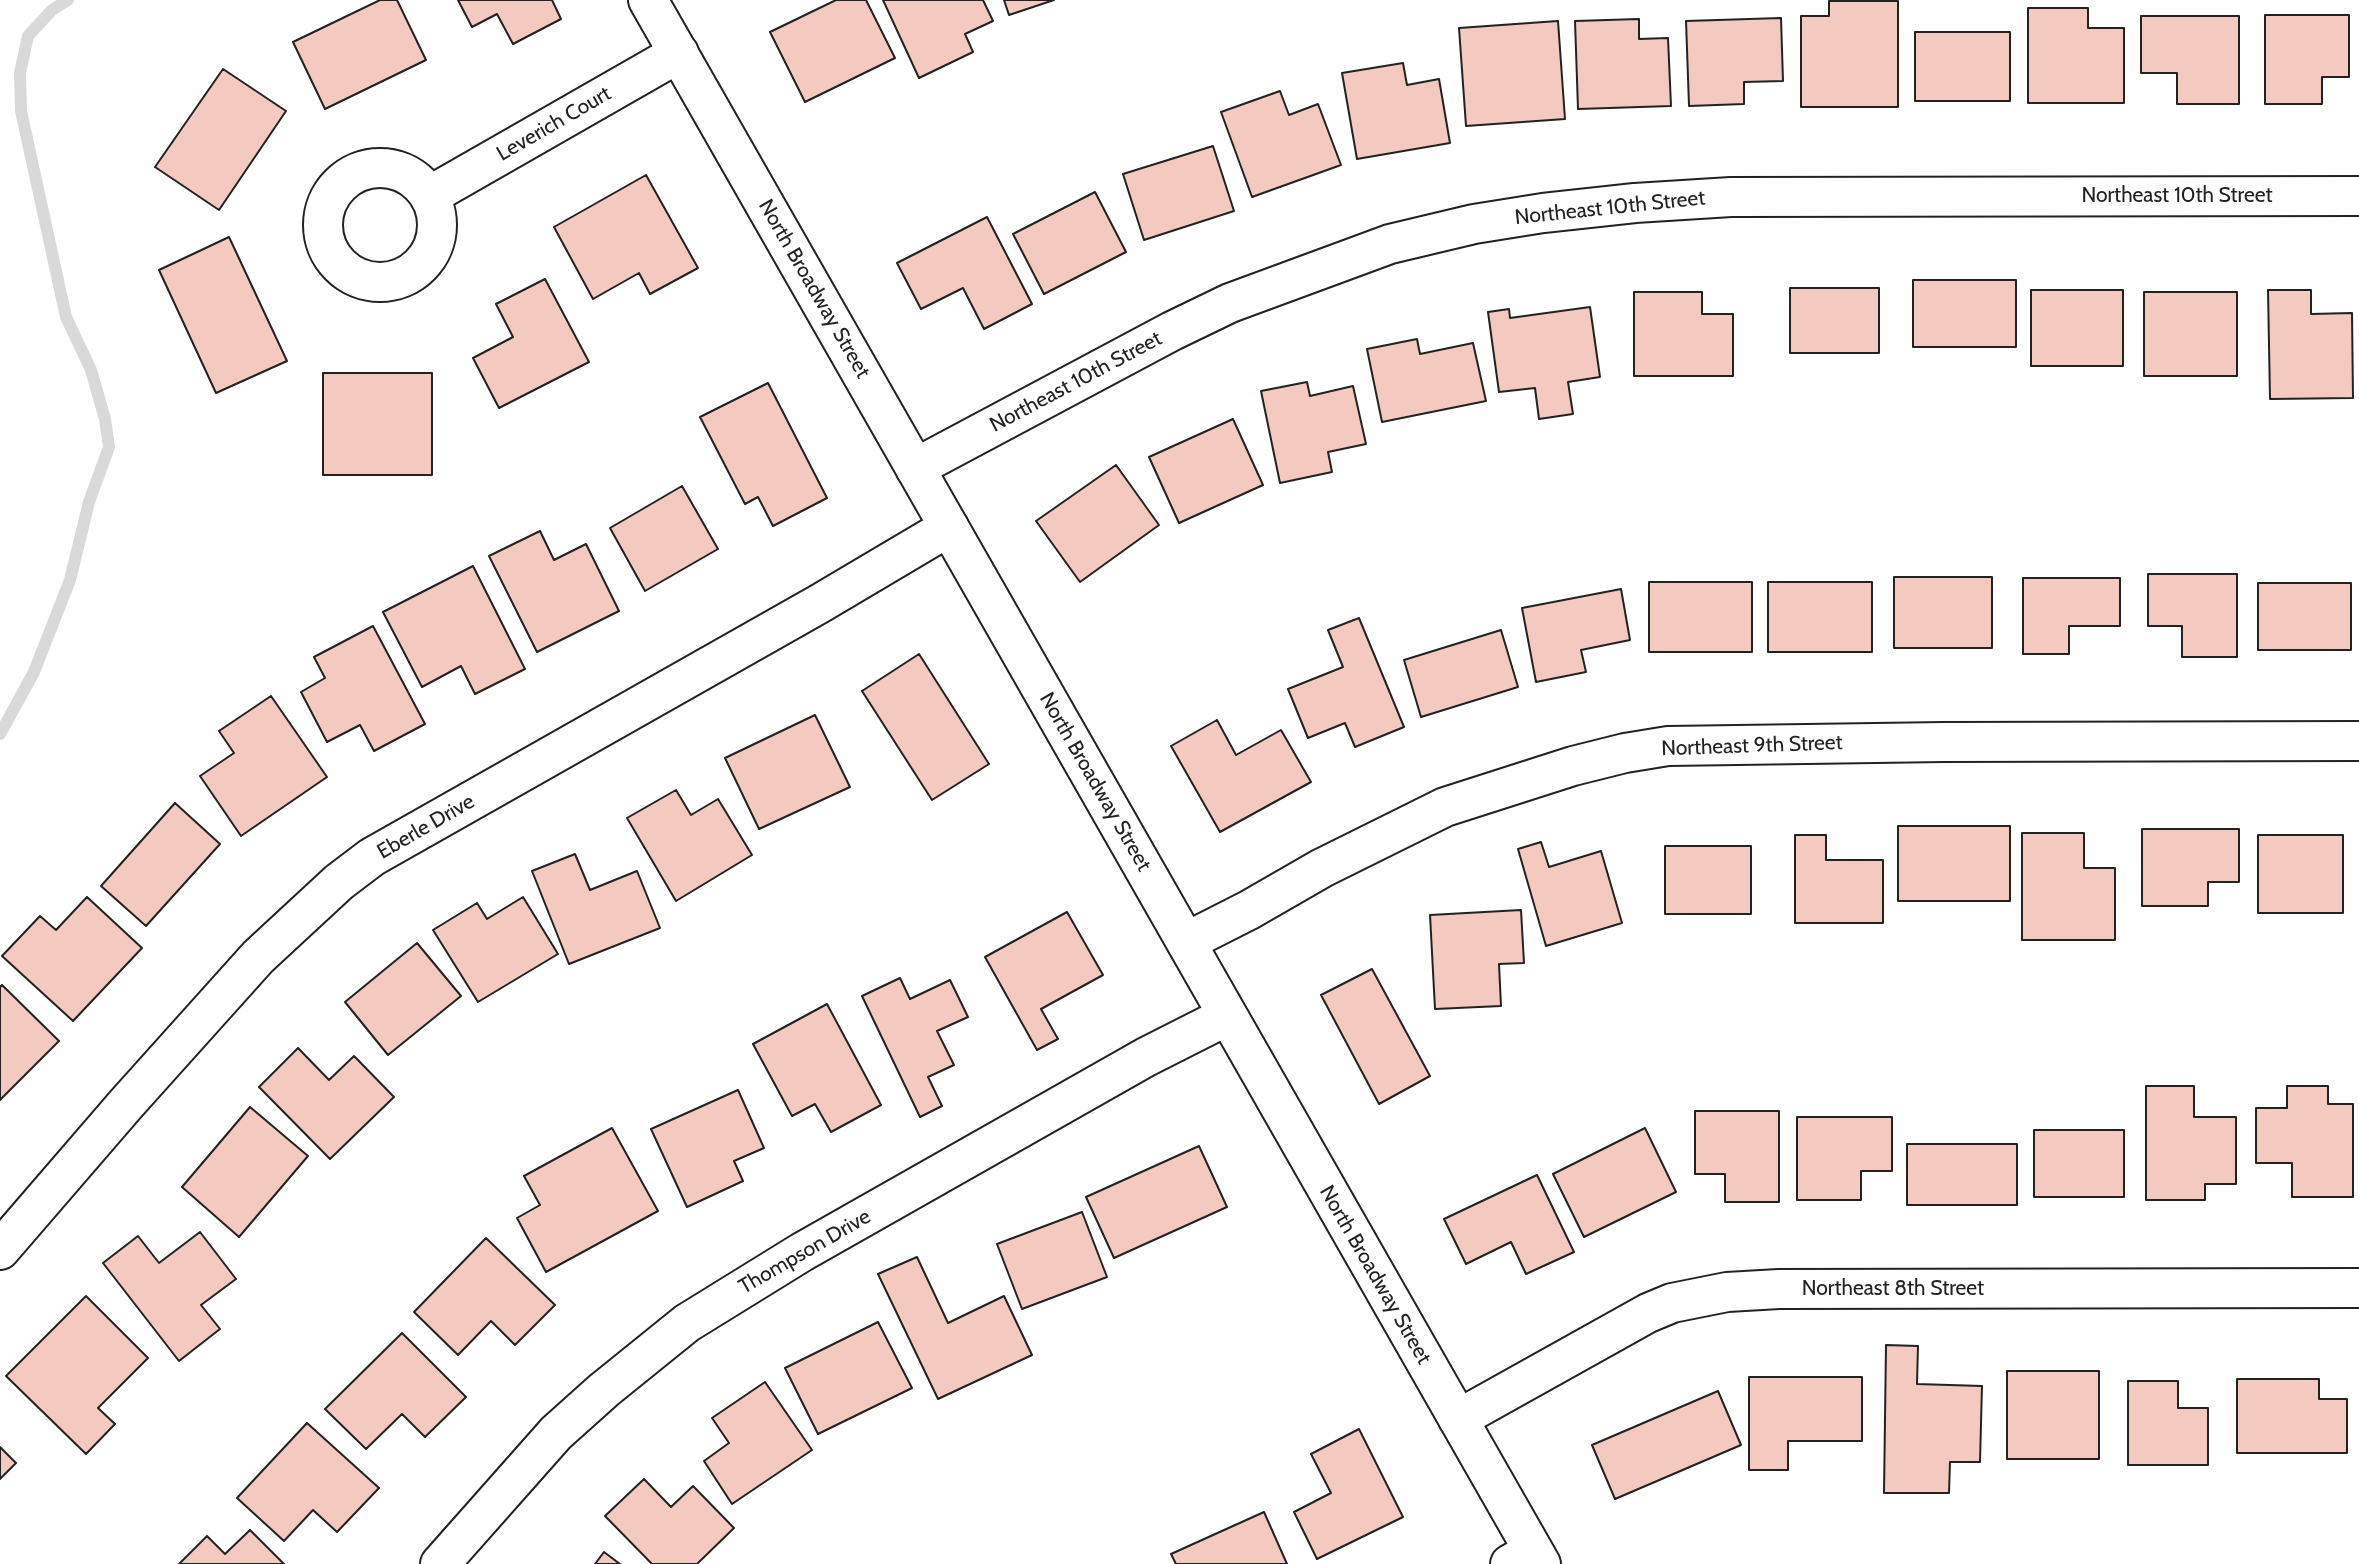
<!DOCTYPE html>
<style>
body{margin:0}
canvas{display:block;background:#fff}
</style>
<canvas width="2359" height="1564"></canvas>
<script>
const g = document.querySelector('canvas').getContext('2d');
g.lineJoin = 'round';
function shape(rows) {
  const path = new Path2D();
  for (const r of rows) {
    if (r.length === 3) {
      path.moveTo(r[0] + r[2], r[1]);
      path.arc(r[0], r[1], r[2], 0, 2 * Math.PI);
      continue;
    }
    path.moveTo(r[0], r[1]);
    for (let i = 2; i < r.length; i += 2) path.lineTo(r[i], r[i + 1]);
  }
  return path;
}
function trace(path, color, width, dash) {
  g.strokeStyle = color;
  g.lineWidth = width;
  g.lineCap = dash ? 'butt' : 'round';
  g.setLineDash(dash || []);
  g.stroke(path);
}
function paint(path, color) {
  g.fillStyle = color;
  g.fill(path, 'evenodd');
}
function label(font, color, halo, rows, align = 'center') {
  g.font = font + ' Cabin,sans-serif';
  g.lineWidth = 5;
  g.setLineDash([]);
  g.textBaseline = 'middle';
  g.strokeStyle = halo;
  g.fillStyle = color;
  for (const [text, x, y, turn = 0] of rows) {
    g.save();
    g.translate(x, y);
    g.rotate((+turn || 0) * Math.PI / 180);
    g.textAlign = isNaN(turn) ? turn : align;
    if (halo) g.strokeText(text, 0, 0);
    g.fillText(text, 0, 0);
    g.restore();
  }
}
trace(shape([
 [0,734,34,672,70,580,89,502,109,447,105,419,91,370,66,317,21,111,20,73,28,36,52,10,68,0]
]), '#d9d9d9', 12);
const building = shape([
 [380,0,397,0,426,60,325,109,293,42,380,0],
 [458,0,552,0,561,19,513,44,497,14,472,27,458,0],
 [836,0,866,0,895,58,805,102,770,32,836,0],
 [883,0,983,0,993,21,965,34,973,52,919,78,883,0],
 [1004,0,1054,0,1009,15,1004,0],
 [1829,1,1898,1,1898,107,1801,107,1801,16,1829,16,1829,1],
 [2028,8,2088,8,2088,28,2124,28,2124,103,2028,103,2028,8],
 [2265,15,2349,15,2349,77,2322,77,2322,104,2265,104,2265,15],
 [2141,16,2239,16,2239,104,2177,104,2177,73,2141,73,2141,16],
 [1781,18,1783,81,1744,82,1744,104,1689,106,1686,21,1781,18],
 [1639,19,1639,39,1668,38,1671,106,1578,109,1575,21,1639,19],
 [1558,21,1565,119,1466,126,1459,28,1558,21],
 [1915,32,2010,32,2010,101,1915,101,1915,32],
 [1403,63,1407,85,1439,79,1450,143,1357,159,1342,73,1403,63],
 [223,69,286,111,219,210,155,167,223,69],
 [1280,91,1289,115,1318,104,1341,165,1252,197,1221,112,1280,91],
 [1213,146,1234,211,1144,240,1123,174,1213,146],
 [646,175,698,268,650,294,639,273,593,299,554,227,646,175],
 [1095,192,1126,252,1044,294,1013,234,1095,192],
 [987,217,1032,304,984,329,963,288,921,309,897,263,987,217],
 [229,237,287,361,216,393,159,270,229,237],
 [545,279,589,362,499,408,473,358,513,337,496,304,545,279],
 [1913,280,2016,280,2016,347,1913,347,1913,280],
 [1790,288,1879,288,1879,353,1790,353,1790,288],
 [2031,290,2123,290,2123,366,2031,366,2031,290],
 [2268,290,2311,290,2311,314,2352,313,2353,398,2270,399,2268,290],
 [1634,292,1702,292,1702,314,1733,314,1733,376,1634,376,1634,292],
 [2144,292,2237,292,2237,376,2144,376,2144,292],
 [1590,307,1600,377,1568,382,1573,414,1539,419,1535,388,1499,392,1488,312,1509,309,1510,318,1590,307],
 [1417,339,1420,354,1473,343,1486,401,1382,422,1367,349,1417,339],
 [323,373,432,373,432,475,323,475,323,373],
 [1307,382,1310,396,1353,386,1366,444,1328,452,1332,472,1280,483,1261,391,1307,382],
 [768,383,827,498,773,526,758,497,745,504,700,417,768,383],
 [1233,419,1263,485,1179,523,1149,457,1233,419],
 [1116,465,1159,525,1080,582,1036,521,1116,465],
 [682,486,718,549,645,591,610,528,682,486],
 [540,531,554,560,586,544,619,611,537,652,489,556,540,531],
 [473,566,525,669,475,694,461,666,422,687,383,612,473,566],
 [2148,574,2237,574,2237,657,2182,657,2182,626,2148,626,2148,574],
 [1894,577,1992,577,1992,648,1894,648,1894,577],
 [2023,578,2120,578,2120,626,2069,626,2069,654,2023,654,2023,578],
 [1649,582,1752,582,1752,652,1649,652,1649,582],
 [1768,582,1872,582,1872,652,1768,652,1768,582],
 [2258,583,2351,583,2351,650,2258,650,2258,583],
 [1621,589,1630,640,1581,650,1586,672,1536,682,1522,608,1621,589],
 [1359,618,1404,727,1355,747,1345,723,1308,738,1288,689,1343,667,1328,630,1359,618],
 [373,626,425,724,374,751,360,725,327,742,301,692,325,678,314,657,373,626],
 [1501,630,1518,687,1421,717,1404,660,1501,630],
 [919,654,989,764,932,800,862,691,919,654],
 [271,696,327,777,241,836,200,776,234,753,219,731,271,696],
 [815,715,850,787,759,829,725,758,815,715],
 [1217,720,1236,755,1281,730,1311,782,1220,832,1171,746,1217,720],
 [676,790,691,815,718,799,752,855,676,901,627,818,676,790],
 [175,803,220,844,146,926,101,886,175,803],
 [1898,826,2010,826,2010,901,1898,901,1898,826],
 [2142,829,2239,829,2239,882,2208,882,2208,906,2142,906,2142,829],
 [2022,833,2084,833,2084,868,2115,868,2115,940,2022,940,2022,833],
 [1795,835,1826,835,1826,860,1883,860,1883,923,1795,923,1795,835],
 [2258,835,2343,835,2343,913,2258,913,2258,835],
 [1541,842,1549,867,1601,851,1622,923,1546,946,1518,849,1541,842],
 [1665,846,1751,846,1751,914,1665,914,1665,846],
 [575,854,590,890,637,871,660,928,569,964,532,871,575,854],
 [87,897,142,948,73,1021,2,956,40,916,56,930,87,897],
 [523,897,558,954,478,1002,433,930,477,903,487,919,523,897],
 [1521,910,1524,963,1499,964,1501,1006,1435,1009,1430,915,1521,910],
 [1067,912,1103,975,1041,1009,1058,1039,1037,1050,985,957,1067,912],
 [417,943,461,996,388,1055,345,1002,417,943],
 [1372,969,1430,1076,1379,1104,1321,995,1372,969],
 [900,978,910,999,950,980,968,1017,937,1031,954,1065,928,1077,942,1106,920,1117,862,996,900,978],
 [2,985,59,1041,0,1100,0,987,2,985],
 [827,1004,881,1105,831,1132,815,1104,792,1116,753,1044,827,1004],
 [298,1048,329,1080,354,1056,394,1097,330,1159,259,1087,298,1048],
 [2146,1086,2194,1086,2194,1117,2236,1117,2236,1184,2205,1184,2205,1200,2146,1200,2146,1086],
 [2287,1086,2328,1086,2328,1104,2353,1104,2353,1197,2292,1197,2292,1163,2256,1163,2256,1108,2287,1108,2287,1086],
 [738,1090,764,1148,734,1161,743,1181,687,1207,651,1129,738,1090],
 [250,1107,308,1156,239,1237,182,1187,250,1107],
 [1695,1111,1779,1111,1779,1202,1725,1202,1725,1174,1695,1174,1695,1111],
 [1797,1117,1892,1117,1892,1171,1861,1171,1861,1200,1797,1200,1797,1117],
 [612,1128,658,1211,546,1272,517,1218,540,1205,524,1176,612,1128],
 [1645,1128,1676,1192,1584,1237,1553,1174,1645,1128],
 [2034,1130,2124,1130,2124,1197,2034,1197,2034,1130],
 [1907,1144,2017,1144,2017,1205,1907,1205,1907,1144],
 [1199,1146,1227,1207,1114,1258,1086,1197,1199,1146],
 [1537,1175,1574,1252,1526,1274,1511,1242,1466,1264,1444,1219,1537,1175],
 [1082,1212,1107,1277,1022,1309,997,1244,1082,1212],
 [200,1232,236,1279,201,1305,220,1329,179,1361,103,1263,138,1236,159,1263,200,1232],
 [486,1238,555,1305,515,1345,491,1321,458,1355,414,1312,486,1238],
 [917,1257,948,1323,1004,1296,1032,1355,938,1399,878,1274,917,1257],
 [86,1296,148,1358,98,1408,115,1424,86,1454,6,1376,86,1296],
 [878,1322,912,1388,818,1434,785,1368,878,1322],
 [402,1333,466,1397,425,1437,402,1414,366,1449,325,1409,402,1333],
 [1886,1345,1918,1346,1917,1384,1982,1386,1980,1462,1950,1462,1949,1493,1884,1493,1886,1345],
 [2007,1371,2099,1371,2099,1459,2007,1459,2007,1371],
 [1749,1377,1862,1377,1862,1441,1788,1441,1788,1470,1749,1470,1749,1377],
 [2237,1379,2319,1379,2319,1399,2347,1399,2347,1453,2237,1453,2237,1379],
 [2128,1381,2178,1381,2178,1408,2208,1408,2208,1465,2128,1465,2128,1381],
 [765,1382,812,1450,732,1504,704,1461,729,1443,712,1418,765,1382],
 [1718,1391,1741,1445,1615,1499,1592,1445,1718,1391],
 [307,1423,379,1488,337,1532,313,1510,284,1541,237,1498,307,1423],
 [1359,1429,1403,1517,1317,1559,1294,1512,1331,1493,1311,1454,1359,1429],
 [0,1447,16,1463,0,1479,0,1447],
 [644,1479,671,1507,693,1486,734,1528,697,1564,652,1564,605,1516,644,1479],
 [1264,1512,1287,1564,1176,1564,1171,1554,1264,1512],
 [250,1530,284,1564,179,1564,207,1536,225,1554,250,1530],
 [604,1552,620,1564,595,1564,604,1552]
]);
paint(building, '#f3c9c0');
trace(building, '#222', 2);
const minor = shape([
 [380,225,57],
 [429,196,679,53],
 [915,468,1172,331,1230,303,1390,244,1474,224,1543,213,1635,203,1731,197,2359,196],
 [1186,942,1249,910,1322,868,1445,807,1573,766,1625,753,1668,746,1944,742,2359,741],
 [0,1250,126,1104,258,957,339,882,372,857,819,604,949,527],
 [1458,1419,1648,1313,1672,1303,1727,1292,1779,1289,2359,1288],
 [440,1564,556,1433,604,1390,687,1323,802,1252,1146,1057,1227,1016],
 [1510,1564,1533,1551]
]);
const major = shape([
 [648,0,1541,1564]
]);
trace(minor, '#222', 42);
trace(major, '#222', 42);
trace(minor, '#fff', 38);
trace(major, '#fff', 38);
label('21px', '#222', '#fff', [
 ["Leverich Court",554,124,-30],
 ["Northeast 10th Street",2177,196],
 ["Northeast 10th Street",1610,208,-6],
 ["North Broadway Street",814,289,60],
 ["Northeast 10th Street",1076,382,-28],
 ["Northeast 9th Street",1752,746,-2],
 ["North Broadway Street",1095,782,60],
 ["Eberle Drive",426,827,-30],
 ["Thompson Drive",805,1252,-30],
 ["North Broadway Street",1375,1275,60],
 ["Northeast 8th Street",1893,1289]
]);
</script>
